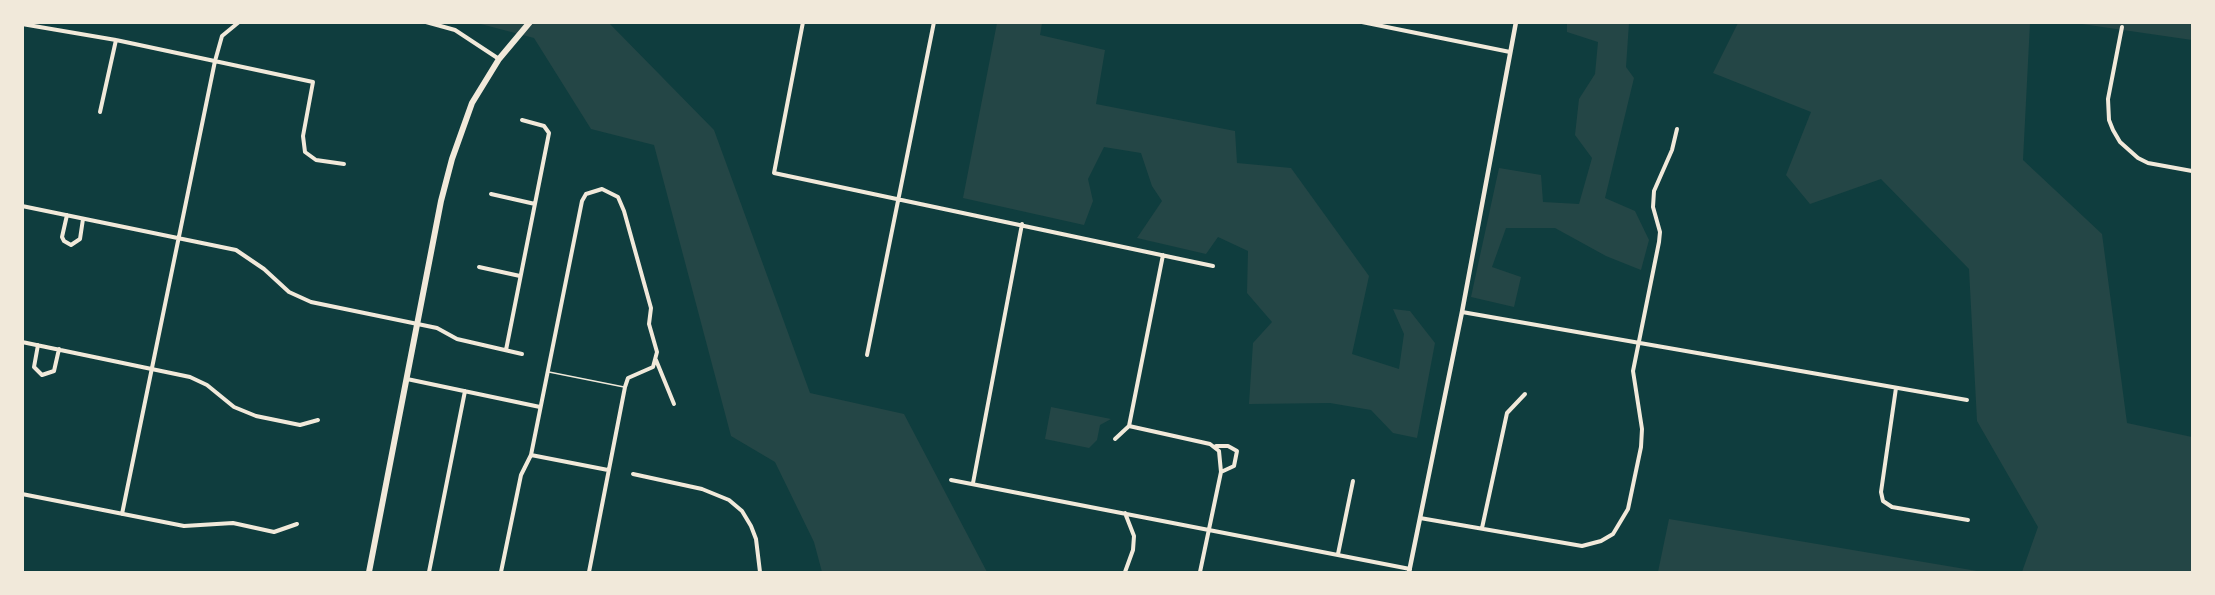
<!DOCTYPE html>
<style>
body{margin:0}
#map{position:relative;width:2215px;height:595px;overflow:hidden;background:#0f3d3e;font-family:Rubik,sans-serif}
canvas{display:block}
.frame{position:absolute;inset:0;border:24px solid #f1e9da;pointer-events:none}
</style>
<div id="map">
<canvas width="2215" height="595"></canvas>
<div class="frame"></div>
</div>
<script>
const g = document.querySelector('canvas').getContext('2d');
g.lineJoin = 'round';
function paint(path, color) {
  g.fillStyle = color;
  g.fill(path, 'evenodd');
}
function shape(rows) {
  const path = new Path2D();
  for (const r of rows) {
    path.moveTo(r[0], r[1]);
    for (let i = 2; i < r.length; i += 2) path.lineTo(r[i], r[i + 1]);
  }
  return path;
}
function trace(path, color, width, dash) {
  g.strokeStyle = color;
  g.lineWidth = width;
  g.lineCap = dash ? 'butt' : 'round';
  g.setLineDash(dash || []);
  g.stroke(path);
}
paint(shape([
 [477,23,609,23,714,130,810,393,904,414,987,572,822,572,814,542,775,462,731,436,654,145,591,129,534,38],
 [997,23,1042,23,1040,35,1105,50,1096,104,1235,131,1237,163,1291,168,1369,276,1352,354,1399,369,1404,334,1393,309,1410,311,1435,343,1417,438,1393,433,1371,410,1330,403,1249,404,1253,343,1272,322,1247,293,1248,251,1218,237,1206,254,1137,238,1162,201,1152,186,1141,153,1104,147,1088,179,1093,201,1084,225,963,198],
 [1567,23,1629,23,1626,67,1634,78,1605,198,1635,211,1649,240,1641,270,1606,256,1555,228,1506,228,1492,267,1521,277,1514,307,1471,297,1499,168,1541,175,1543,202,1579,204,1592,158,1575,135,1579,99,1595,74,1598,42,1567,32],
 [1738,23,2030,23,2023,160,2102,234,2127,423,2192,437,2192,572,2022,572,2038,527,1977,421,1969,269,1881,179,1810,204,1786,175,1811,112,1713,73],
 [2075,23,2192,23,2192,40],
 [1051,407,1111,419,1100,425,1097,440,1089,448,1045,439],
 [1669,519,1983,572,1658,572]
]), '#244646');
trace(shape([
 [549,372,624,387]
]), '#f1e9da', 1.5);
trace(shape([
 [426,22,455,30,499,59],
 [803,22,774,173,1213,266],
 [1362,22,1510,52],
 [22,24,116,40,313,82,303,136,305,152,316,160,344,164],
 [2122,27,2108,99,2109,120,2113,130,2120,142,2138,158,2148,163,2192,171],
 [100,112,116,40],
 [491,194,535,204],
 [22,206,236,250,264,269,289,292,311,302,437,328,457,339,522,354],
 [67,215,62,237,64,241,71,245,80,239,83,219],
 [479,267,520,276],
 [1462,312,1967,400],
 [22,342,190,377,207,385,234,407,256,416,300,425,318,420],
 [38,345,34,367,42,375,54,371,59,349],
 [506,350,549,133,544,126,522,120],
 [867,355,934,22],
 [656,360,674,404],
 [407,379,540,407],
 [1896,388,1881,492,1883,501,1892,507,1968,520],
 [1129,426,1163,255],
 [1115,439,1129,426,1210,444,1219,451,1221,472,1200,572],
 [1216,446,1228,446,1237,451,1234,466,1221,472],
 [531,455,608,470],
 [633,474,702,489,729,500,742,511,751,526,756,539,760,572],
 [951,480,1410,569],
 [973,483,1022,224],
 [22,494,184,526,233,523,274,532,297,524],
 [122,514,215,61,222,36,239,22],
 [1420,518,1582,546,1601,541,1613,534,1628,509,1641,447,1642,429,1633,371,1659,242,1660,232,1653,207,1654,191,1672,150,1677,129],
 [1482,528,1507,413,1525,394],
 [1338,554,1353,481],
 [429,572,465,391],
 [501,572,521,475,531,455,582,201,586,194,602,189,618,197,624,211,651,308,649,324,657,352,653,367,628,378,625,387,589,572],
 [1125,572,1133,550,1134,536,1125,513]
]), '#f1e9da', 4);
trace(shape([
 [1409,572,1462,312,1516,22]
]), '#f1e9da', 4.5);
trace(shape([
 [369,572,441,201,452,159,472,103,499,59,530,22]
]), '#f1e9da', 6);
</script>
